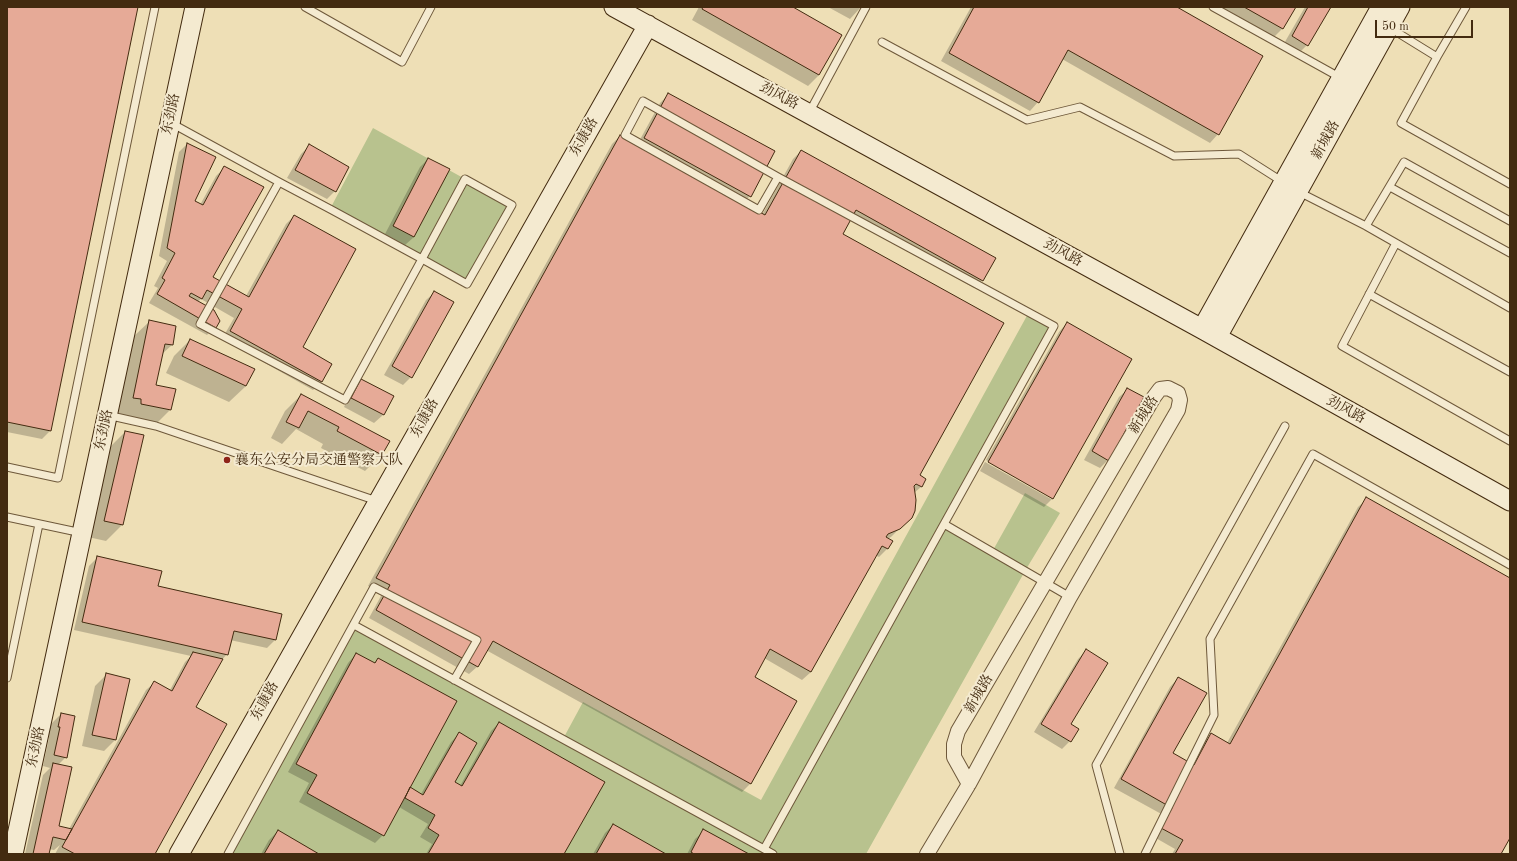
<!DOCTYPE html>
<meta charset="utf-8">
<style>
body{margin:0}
#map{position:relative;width:1517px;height:861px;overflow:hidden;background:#eedfb6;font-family:"Old Standard TT",serif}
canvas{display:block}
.frame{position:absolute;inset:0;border:8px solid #432b10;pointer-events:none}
.scale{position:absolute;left:1375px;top:20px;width:98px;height:18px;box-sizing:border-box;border:2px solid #432b10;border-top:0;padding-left:5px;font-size:12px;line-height:14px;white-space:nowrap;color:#432b10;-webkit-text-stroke:3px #f4ead0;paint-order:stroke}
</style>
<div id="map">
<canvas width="1517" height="861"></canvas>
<div class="frame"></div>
<div class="scale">50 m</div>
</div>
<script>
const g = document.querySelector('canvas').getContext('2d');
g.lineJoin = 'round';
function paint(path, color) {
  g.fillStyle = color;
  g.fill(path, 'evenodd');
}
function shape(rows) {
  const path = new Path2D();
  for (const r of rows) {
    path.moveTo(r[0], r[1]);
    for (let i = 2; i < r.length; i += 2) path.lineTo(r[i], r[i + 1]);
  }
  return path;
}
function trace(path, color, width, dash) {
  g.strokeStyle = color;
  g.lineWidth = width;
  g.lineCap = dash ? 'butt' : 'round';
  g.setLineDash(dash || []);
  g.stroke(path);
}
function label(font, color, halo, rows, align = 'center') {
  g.font = font + ' "Old Standard TT","Noto Serif SC",serif';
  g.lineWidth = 4;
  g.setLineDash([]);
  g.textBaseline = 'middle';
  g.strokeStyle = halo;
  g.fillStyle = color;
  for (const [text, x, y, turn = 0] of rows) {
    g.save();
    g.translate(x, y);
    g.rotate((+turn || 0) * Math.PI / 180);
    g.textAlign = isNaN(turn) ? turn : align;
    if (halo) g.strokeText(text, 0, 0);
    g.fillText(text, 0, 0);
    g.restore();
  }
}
paint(shape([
 [373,128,512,205,467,284,330,209],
 [1029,312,1054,326,944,524,992,552,1025,493,1060,513,1025,571,866,854,228,854,354,625,563,739,583,702,761,800]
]), '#b8c28e');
paint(shape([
 [7,7,137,7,50,431,42,439,7,432],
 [699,7,791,7,819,75,808,86,692,20],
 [828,7,861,7,850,19],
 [971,7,1174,7,1218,134,1210,143,1062,59,1038,102,1030,111,941,61],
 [1222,7,1294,7,1282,29,1274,37],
 [1305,7,1329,7,1307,45,1296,56,1282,47],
 [668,95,750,196,742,204,762,215,793,159,801,151,982,280,974,288,850,219,842,234,919,476,925,479,921,487,914,493,911,517,891,537,887,539,891,541,887,549,879,557,875,555,811,672,802,680,764,658,753,677,796,701,750,784,742,792,486,650,478,666,469,674,369,618,382,594,368,586,612,144,620,136,637,145,660,103],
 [187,144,194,202,200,205,216,176,224,168,212,277,246,296,286,224,294,216,301,347,331,364,321,382,313,390,222,339,234,318,201,299,197,302,215,327,207,335,149,303,158,288,154,286,167,261,159,256,179,152],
 [309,146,335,191,327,199,287,178,301,154],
 [428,159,414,237,405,245,385,234,420,167],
 [435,292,411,377,403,385,384,375,426,300],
 [150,321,172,345,162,354,155,386,174,390,170,410,154,426,118,414,133,337],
 [1067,323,1131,360,1052,499,1044,507,980,471,985,462,1051,499,1051,497,986,460,1059,332],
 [190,340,246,386,229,402,166,373,174,356],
 [362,380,393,396,383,415,374,423,344,407,353,388],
 [1128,389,1108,460,1100,468,1084,460,1119,397],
 [301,395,388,441,381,455,365,471,321,448,323,444,296,429,282,444,271,438,285,411],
 [125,432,122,525,106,541,88,537,109,448],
 [1367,499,1510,579,1510,835,1500,854,1172,854,1175,849,1154,837,1165,816,1114,788,1170,687,1178,678,1172,753,1191,764,1203,743,1211,735,1227,743,1358,507],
 [97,558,157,587,281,615,275,640,267,648,230,640,227,654,221,661,195,707,154,854,55,854,60,845,54,850,49,849,48,854,25,854,43,775,50,768,43,766,49,738,48,737,50,725,61,714,66,757,58,765,58,827,69,829,146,690,155,682,170,690,185,662,191,656,74,630,89,566],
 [1086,651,1070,724,1070,741,1062,749,1034,732,1078,659],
 [356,654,373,664,378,659,409,788,421,794,451,742,459,734,454,782,460,786,491,731,499,723,563,854,426,854,432,844,420,837,428,824,399,807,383,835,375,843,299,802,309,783,288,772,348,663],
 [106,675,115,740,104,751,82,746,95,686],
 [613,825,664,854,593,854,605,833],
 [278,831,317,854,261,854,269,840],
 [704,831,747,854,687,854,695,839]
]), '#0003');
const building = shape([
 [7,7,138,7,51,431,7,422,7,7],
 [703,7,793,7,842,35,819,75,702,9,703,7],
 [974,7,1177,7,1263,56,1219,135,1068,50,1039,103,949,53,974,7],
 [1244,7,1296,7,1283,29,1244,7],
 [1308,7,1331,7,1308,46,1292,36,1308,7],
 [668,93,775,151,751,197,644,138,668,93],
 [620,135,765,215,801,150,996,258,983,281,856,210,843,234,1004,323,920,475,926,479,922,487,916,484,914,486,916,500,915,511,912,518,900,529,888,534,886,537,893,541,888,549,882,546,811,672,770,649,755,677,797,701,751,784,493,641,478,667,376,610,390,585,376,578,620,135],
 [187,143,216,157,195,201,203,205,224,166,264,187,213,277,249,297,294,215,356,249,303,347,332,364,322,382,230,331,242,309,207,290,202,299,191,293,189,296,214,310,220,321,216,328,157,294,165,280,162,278,175,253,167,248,187,143],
 [309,144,349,167,336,192,295,170,309,144],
 [428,158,450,169,414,237,393,226,428,158],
 [434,291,454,302,412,378,392,366,434,291],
 [149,320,176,326,173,345,165,344,156,385,176,389,171,410,141,404,141,399,133,398,149,320],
 [1067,322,1132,359,1053,499,988,462,1067,322],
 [190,339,255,369,246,386,182,356,190,339],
 [361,379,394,396,384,415,351,398,361,379],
 [1127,388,1144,397,1109,461,1092,451,1127,388],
 [301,394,390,441,382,455,337,431,339,427,308,411,299,428,286,422,301,394],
 [125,431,144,435,123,525,104,521,125,431],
 [1366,497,1510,578,1510,838,1501,854,1175,854,1183,840,1161,828,1172,808,1121,779,1178,677,1207,693,1173,753,1194,765,1211,733,1230,744,1366,497],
 [97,556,162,571,158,586,282,614,276,640,234,631,228,655,82,622,97,556],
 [1086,649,1108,663,1071,724,1079,729,1071,742,1041,724,1086,649],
 [193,652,223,659,196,707,227,724,155,854,75,854,62,847,154,681,172,691,193,652],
 [356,653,375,663,378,658,457,701,384,836,307,793,317,775,296,764,356,653],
 [106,673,130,679,116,740,92,735,106,673],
 [61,713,75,716,67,758,54,755,60,727,58,727,61,713],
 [499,722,605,782,564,854,428,854,439,835,428,828,435,815,405,798,410,787,423,795,459,732,477,743,455,782,462,786,499,722],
 [53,763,72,767,59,826,72,829,66,840,53,837,49,854,33,854,53,763],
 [613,824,666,854,596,854,613,824],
 [703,829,749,854,694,854,691,852,703,829],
 [278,830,319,854,264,854,278,830]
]);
paint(building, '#e6aa97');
trace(building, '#432b10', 1);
const lane = shape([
 [305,7,402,62,431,7],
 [1213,7,1341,78],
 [1390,28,1437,57,1466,7],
 [882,42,1027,120,1080,107,1174,156,1239,154,1283,182],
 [1437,57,1401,123,1510,184],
 [809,113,866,7],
 [171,123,279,182,330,209,422,259,467,284,512,205,465,179,422,259,345,400,200,324,279,182],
 [778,177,759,210,625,135,643,101,778,177,1054,326,944,524,1070,597],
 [1390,187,1510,253],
 [1299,192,1366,226,1510,308],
 [1366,226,1404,162,1510,221],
 [1396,243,1342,346,1510,441],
 [1369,294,1510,372],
 [107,415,156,426,377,501],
 [7,467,58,478,155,7],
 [7,517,82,533],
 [354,625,764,849,944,524],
 [7,678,39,524],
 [764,849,773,854],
 [228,854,374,587,477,640,454,680],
 [1120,854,1096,765,1285,426],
 [1145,854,1214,715,1210,639,1313,454,1510,565]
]);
const street = shape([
 [927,854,969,784,1070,597,1178,410,1180,400,1178,393,1168,388,1160,389,1154,397,958,731,954,744,954,757,969,784]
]);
const secondary = shape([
 [614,7,1202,329,1510,501],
 [1202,329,1381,7],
 [1217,337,1400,7],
 [13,854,195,7],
 [179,854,648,25]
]);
trace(lane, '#6e583a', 9);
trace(street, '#6e583a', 16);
trace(secondary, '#432b10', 21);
trace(lane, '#f4ead0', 7);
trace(street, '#f4ead0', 14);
trace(secondary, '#f4ead0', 19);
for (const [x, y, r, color] of [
 [227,460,4,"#8f2418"]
]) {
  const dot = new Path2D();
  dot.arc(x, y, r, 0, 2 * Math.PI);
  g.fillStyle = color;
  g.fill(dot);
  trace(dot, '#f4ead0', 1.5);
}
label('14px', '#432b10', '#f4ead0', [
 ["劲风路",779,96,28],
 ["东劲路",171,114,-78],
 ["东康路",584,137,-60],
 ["新城路",1326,140,-61],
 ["劲风路",1063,253,29],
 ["劲风路",1346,410,29],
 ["新城路",1144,415,-58],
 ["东康路",425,418,-61],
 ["东劲路",104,430,-78],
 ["新城路",979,694,-60],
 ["东康路",265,701,-61],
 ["东劲路",36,747,-78]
]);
label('14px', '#432b10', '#f4ead0', [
 ["襄东公安分局交通警察大队",235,460]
], 'left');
</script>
